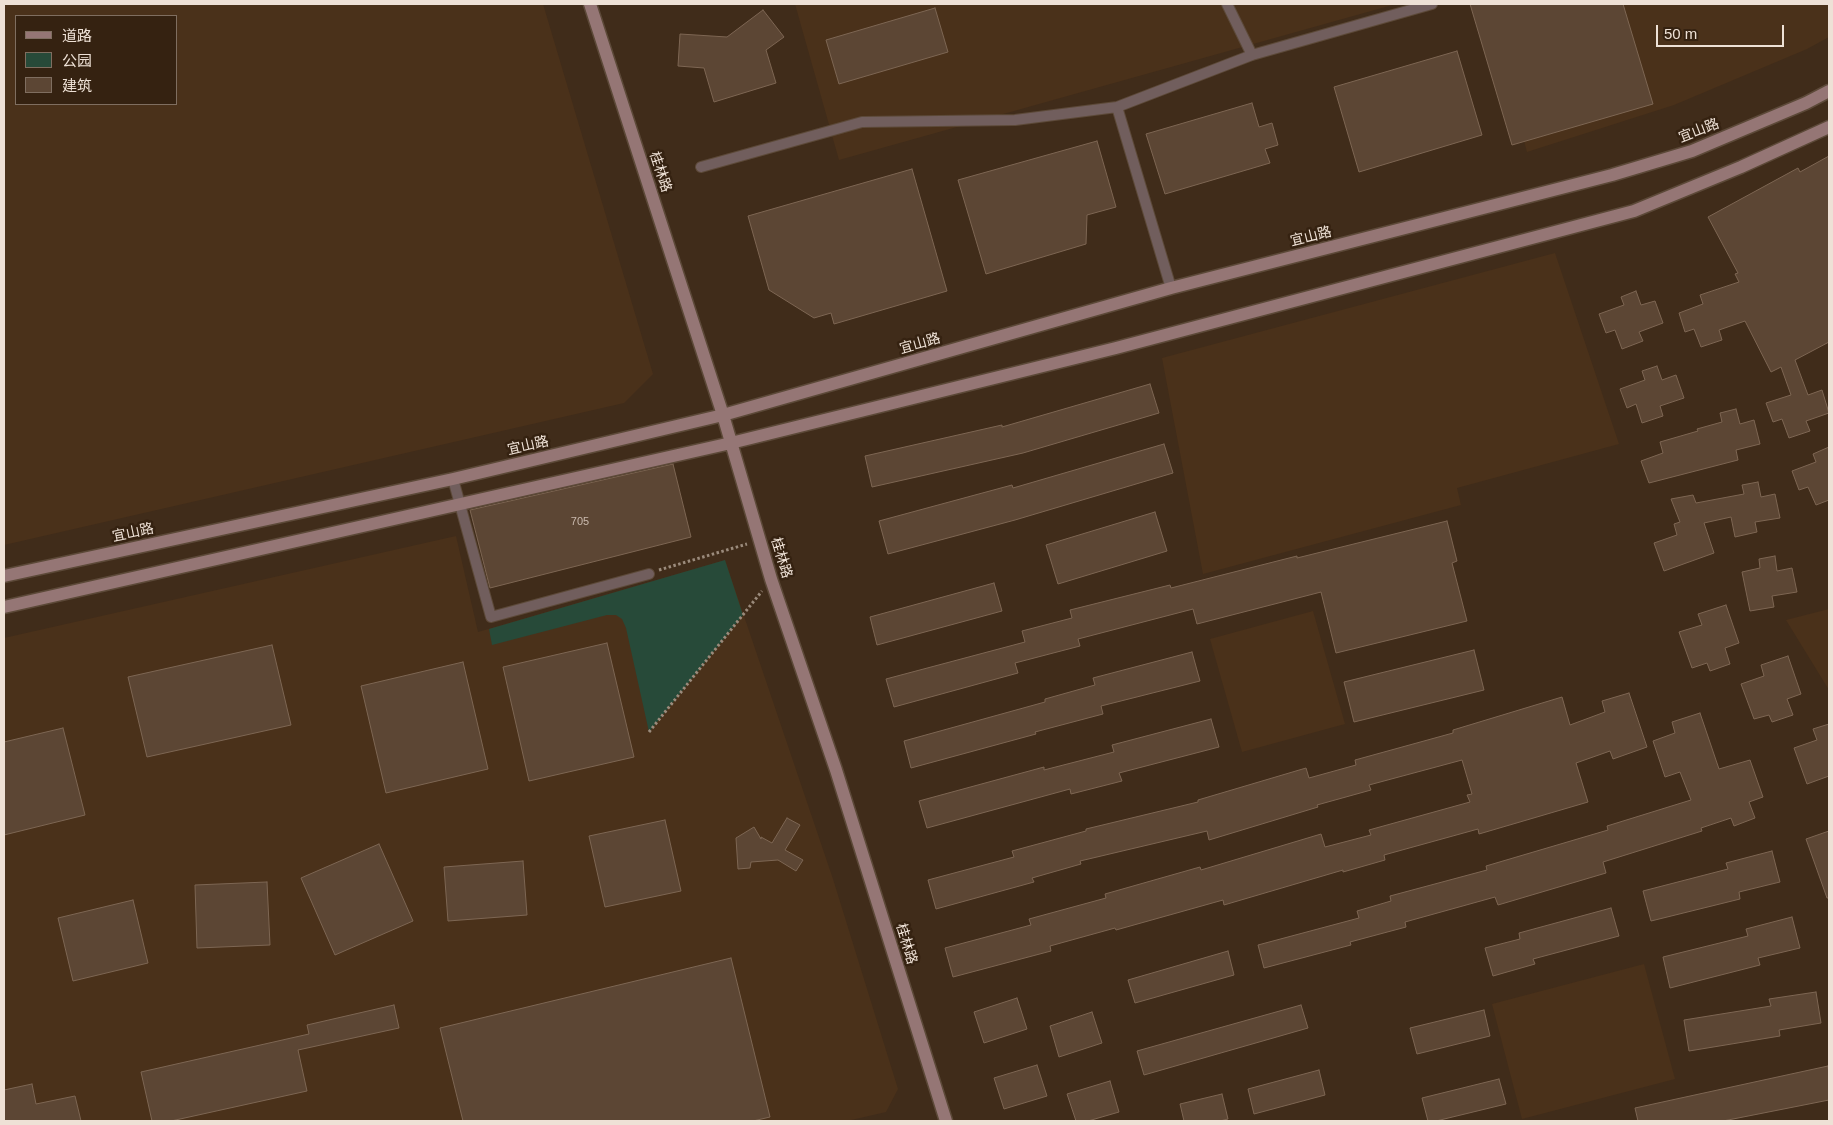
<!DOCTYPE html>
<meta charset="utf-8">
<style>
body{margin:0}
#map{position:relative;width:1833px;height:1125px;overflow:hidden;background:#402c1a;font-family:Arial,"Noto Sans SC",sans-serif}
canvas{display:block}
.frame{position:absolute;inset:0;border:5px solid #eee1d6;pointer-events:none}
.legend{position:absolute;left:15px;top:15px;width:162px;height:90px;box-sizing:border-box;background:#352211;border:1px solid #7f6e60;margin:0;padding:6px 9px;list-style:none;font-size:15px;color:#eee1d6}
.legend li{display:flex;align-items:center;gap:10px;height:25px}
.legend b{width:25px;border:1px solid #7f6e60}
.scale{position:absolute;left:1656px;top:25px;width:128px;height:22px;box-sizing:border-box;border:2px solid #eee1d6;border-top:0;padding-left:6px;font-size:15px;line-height:18px;white-space:nowrap;color:#eee1d6;-webkit-text-stroke:4px #352211;paint-order:stroke}
</style>
<div id="map">
<canvas width="1833" height="1125"></canvas>
<div class="frame"></div>
<ul class="legend">
<li><b style="height:6px;background:#957675"></b>道路</li>
<li><b style="height:14px;background:#274a39"></b>公园</li>
<li><b style="height:14px;background:#5c4634"></b>建筑</li>
</ul>
<div class="scale">50 m</div>
</div>
<script>
const g = document.querySelector('canvas').getContext('2d');
g.lineJoin = 'round';
function paint(path, color) {
  g.fillStyle = color;
  g.fill(path, 'evenodd');
}
function shape(rows) {
  const path = new Path2D();
  for (const r of rows) {
    path.moveTo(r[0], r[1]);
    for (let i = 2; i < r.length; i += 2) path.lineTo(r[i], r[i + 1]);
  }
  return path;
}
function trace(path, color, width, dash) {
  g.strokeStyle = color;
  g.lineWidth = width;
  g.lineCap = dash ? 'butt' : 'round';
  g.setLineDash(dash || []);
  g.stroke(path);
}
function label(font, color, halo, rows, align = 'center') {
  g.font = font + ' Arial,"Noto Sans SC",sans-serif';
  g.lineWidth = 5;
  g.setLineDash([]);
  g.textBaseline = 'middle';
  g.strokeStyle = halo;
  g.fillStyle = color;
  for (const [text, x, y, turn = 0] of rows) {
    g.save();
    g.translate(x, y);
    g.rotate((+turn || 0) * Math.PI / 180);
    g.textAlign = isNaN(turn) ? turn : align;
    if (halo) g.strokeText(text, 0, 0);
    g.fillText(text, 0, 0);
    g.restore();
  }
}
paint(shape([
 [4,4,543,4,653,374,624,403,4,545],
 [176,16,176,104,16,104,16,16],
 [795,4,1396,4,839,160],
 [1487,4,1829,4,1829,37,1807,49,1674,105,1527,152],
 [1555,253,1619,444,1457,488,1461,505,1203,574,1162,358],
 [456,536,478,632,725,560,833,879,898,1089,886,1112,847,1121,4,1121,4,638],
 [1829,609,1829,690,1786,620],
 [1313,611,1345,724,1242,752,1210,639],
 [1644,964,1675,1079,1522,1119,1492,1004]
]), '#4a311a');
paint(shape([
 [725,560,743,615,649,732,626,628,622,619,616,615,607,615,492,645,489,629]
]), '#274a39');
const building = shape([
 [1470,4,1623,4,1653,104,1512,145,1470,4],
 [935,8,948,52,839,84,826,40,935,8],
 [763,10,784,37,766,50,776,83,714,102,704,68,678,66,680,34,727,37,763,10],
 [1457,51,1482,135,1359,172,1334,87,1457,51],
 [1252,103,1259,127,1272,123,1278,145,1265,149,1270,163,1165,194,1146,134,1252,103],
 [1097,141,1116,207,1087,215,1086,244,986,274,958,180,1097,141],
 [1829,156,1829,342,1795,360,1808,395,1822,390,1829,413,1806,421,1810,431,1789,438,1782,419,1773,422,1766,403,1791,395,1781,367,1771,372,1745,321,1719,330,1722,340,1701,347,1694,329,1685,332,1679,313,1703,304,1700,295,1739,282,1735,274,1738,273,1708,217,1798,168,1800,172,1829,156],
 [912,169,947,291,834,324,831,313,814,318,769,290,748,216,912,169],
 [1636,291,1641,305,1655,301,1663,323,1639,332,1643,341,1622,349,1615,330,1606,333,1599,314,1624,305,1621,297,1636,291],
 [1657,366,1662,380,1676,375,1684,398,1660,406,1663,416,1642,423,1636,404,1627,408,1620,389,1645,380,1642,371,1657,366],
 [1150,384,1159,413,1023,453,872,487,865,456,1002,425,1002,427,1150,384],
 [1736,409,1740,424,1754,420,1760,444,1736,450,1738,460,1649,483,1641,461,1663,453,1660,442,1698,431,1697,429,1722,422,1720,413,1736,409],
 [1164,444,1173,473,1015,520,888,554,879,521,1012,485,1013,488,1164,444],
 [1829,447,1829,500,1816,505,1808,487,1799,490,1792,471,1816,462,1813,454,1829,447],
 [673,464,691,537,490,588,470,510,673,464],
 [1758,482,1761,497,1775,494,1780,518,1755,522,1757,532,1735,537,1731,517,1704,523,1714,553,1664,571,1654,543,1677,535,1674,524,1680,522,1671,499,1693,495,1696,503,1744,494,1742,485,1758,482],
 [1155,512,1167,551,1058,584,1046,545,1155,512],
 [1447,521,1457,561,1452,563,1467,621,1336,653,1321,592,1197,624,1193,609,1078,639,1080,646,1015,663,1018,673,894,707,886,679,1025,642,1022,631,1072,618,1070,610,1170,585,1171,588,1297,556,1297,558,1447,521],
 [1775,556,1777,571,1792,568,1797,592,1772,596,1774,607,1750,611,1742,572,1760,568,1759,559,1775,556],
 [994,583,1002,611,877,645,870,617,994,583],
 [1726,605,1739,643,1725,648,1730,664,1710,671,1707,663,1692,668,1679,632,1702,625,1698,614,1726,605],
 [607,643,634,757,529,781,503,667,607,643],
 [272,645,291,725,147,757,128,677,272,645],
 [1474,650,1484,690,1354,722,1344,682,1474,650],
 [1192,652,1200,681,1101,706,1103,714,1035,732,1036,734,911,768,904,741,1045,702,1045,699,1095,685,1093,678,1192,652],
 [1788,656,1801,694,1787,699,1793,715,1772,722,1769,715,1754,719,1741,684,1764,676,1761,665,1788,656],
 [463,662,488,769,386,793,361,686,463,662],
 [1629,693,1647,747,1613,759,1610,751,1576,763,1588,802,1479,834,1478,829,1384,855,1385,860,1343,872,1343,870,1224,905,1223,900,1116,930,1115,928,1050,946,1051,951,953,977,945,948,1031,925,1029,919,1106,898,1105,894,1200,867,1201,870,1321,834,1325,847,1371,835,1369,830,1470,802,1467,795,1472,794,1462,760,1369,785,1371,790,1317,805,1318,807,1209,840,1207,831,1080,861,1081,864,1032,878,1034,882,936,909,928,880,1014,857,1012,851,1086,831,1086,829,1198,802,1198,800,1306,768,1309,778,1356,765,1355,760,1453,733,1453,730,1562,697,1570,725,1605,712,1602,701,1629,693],
 [1700,713,1719,769,1750,760,1763,797,1749,802,1755,818,1734,826,1731,818,1701,828,1702,831,1603,862,1606,873,1498,905,1495,897,1405,922,1406,927,1350,942,1351,945,1264,968,1258,945,1359,918,1357,911,1391,901,1390,896,1487,870,1486,866,1608,830,1607,826,1691,800,1680,772,1665,777,1653,741,1675,733,1672,722,1700,713],
 [1211,719,1219,747,1119,773,1122,781,1071,794,1070,789,927,828,919,801,1044,767,1044,770,1114,752,1112,745,1211,719],
 [1829,724,1829,776,1807,784,1794,748,1817,740,1813,729,1829,724],
 [63,728,85,815,4,835,4,742,63,728],
 [787,818,800,825,785,850,803,860,796,871,778,860,751,862,750,868,738,869,736,838,754,827,761,839,761,837,772,843,787,818],
 [665,820,681,891,605,907,589,836,665,820],
 [1829,831,1829,898,1827,898,1806,839,1829,831],
 [379,844,413,921,335,955,301,878,379,844],
 [1772,851,1780,882,1739,892,1740,899,1651,921,1643,891,1728,869,1726,863,1772,851],
 [523,861,527,915,448,921,444,867,523,861],
 [267,882,270,945,197,948,195,885,267,882],
 [133,900,148,963,73,981,58,918,133,900],
 [1611,908,1619,936,1533,959,1535,964,1493,976,1485,948,1520,939,1519,933,1611,908],
 [1792,917,1800,948,1758,958,1760,965,1670,988,1663,957,1748,936,1746,929,1792,917],
 [1228,951,1234,975,1135,1003,1128,980,1228,951],
 [731,958,770,1117,753,1121,463,1121,440,1028,731,958],
 [1816,992,1821,1023,1779,1030,1780,1036,1689,1051,1684,1020,1771,1006,1769,999,1816,992],
 [1017,998,1027,1029,984,1043,974,1012,1017,998],
 [394,1005,399,1028,298,1050,307,1091,171,1121,152,1121,141,1072,309,1034,307,1025,394,1005],
 [1301,1005,1308,1028,1144,1075,1137,1051,1301,1005],
 [1484,1010,1490,1036,1417,1054,1410,1028,1484,1010],
 [1092,1012,1102,1043,1059,1057,1050,1026,1092,1012],
 [1037,1065,1047,1096,1004,1109,994,1078,1037,1065],
 [1828,1066,1829,1074,1829,1100,1723,1121,1638,1121,1635,1108,1828,1066],
 [1319,1070,1325,1095,1254,1114,1248,1089,1319,1070],
 [1499,1079,1506,1104,1436,1121,1428,1121,1422,1098,1499,1079],
 [1110,1081,1119,1112,1088,1121,1076,1121,1067,1094,1110,1081],
 [32,1084,36,1104,75,1096,81,1121,4,1121,4,1090,32,1084],
 [1222,1094,1228,1119,1220,1121,1184,1121,1180,1104,1222,1094]
]);
paint(building, '#5c4634');
trace(building, '#7d6653', 1);
const service = shape([
 [1227,4,1252,55],
 [1117,107,1171,288],
 [701,167,862,122,1015,120,1117,107,1252,55,1432,4],
 [453,479,491,617,649,574]
]);
const secondary = shape([
 [590,4,723,415,771,579,836,770,946,1121],
 [4,576,453,479,723,415,1171,288,1612,175,1692,151,1806,103,1829,91],
 [4,607,731,443,1116,348,1634,211,1741,167,1829,127]
]);
trace(service, '#5c4938', 12);
trace(secondary, '#5c4938', 15);
trace(shape([
 [659,570,747,544],
 [649,732,762,591]
]), '#9b8b7c', 3, [2.5, 2.5]);
trace(service, '#715e5d', 10);
trace(secondary, '#957675', 12);
label('11px', '#cabaae', null, [
 ["705",580,522]
]);
label('14px', '#eee1d6', '#352211', [
 ["宜山路",1699,131,-21],
 ["桂林路",660,172,72],
 ["宜山路",1311,237,-14],
 ["宜山路",920,344,-16],
 ["宜山路",528,446,-13],
 ["宜山路",133,533,-12],
 ["桂林路",781,558,73],
 ["桂林路",906,944,73]
]);
</script>
